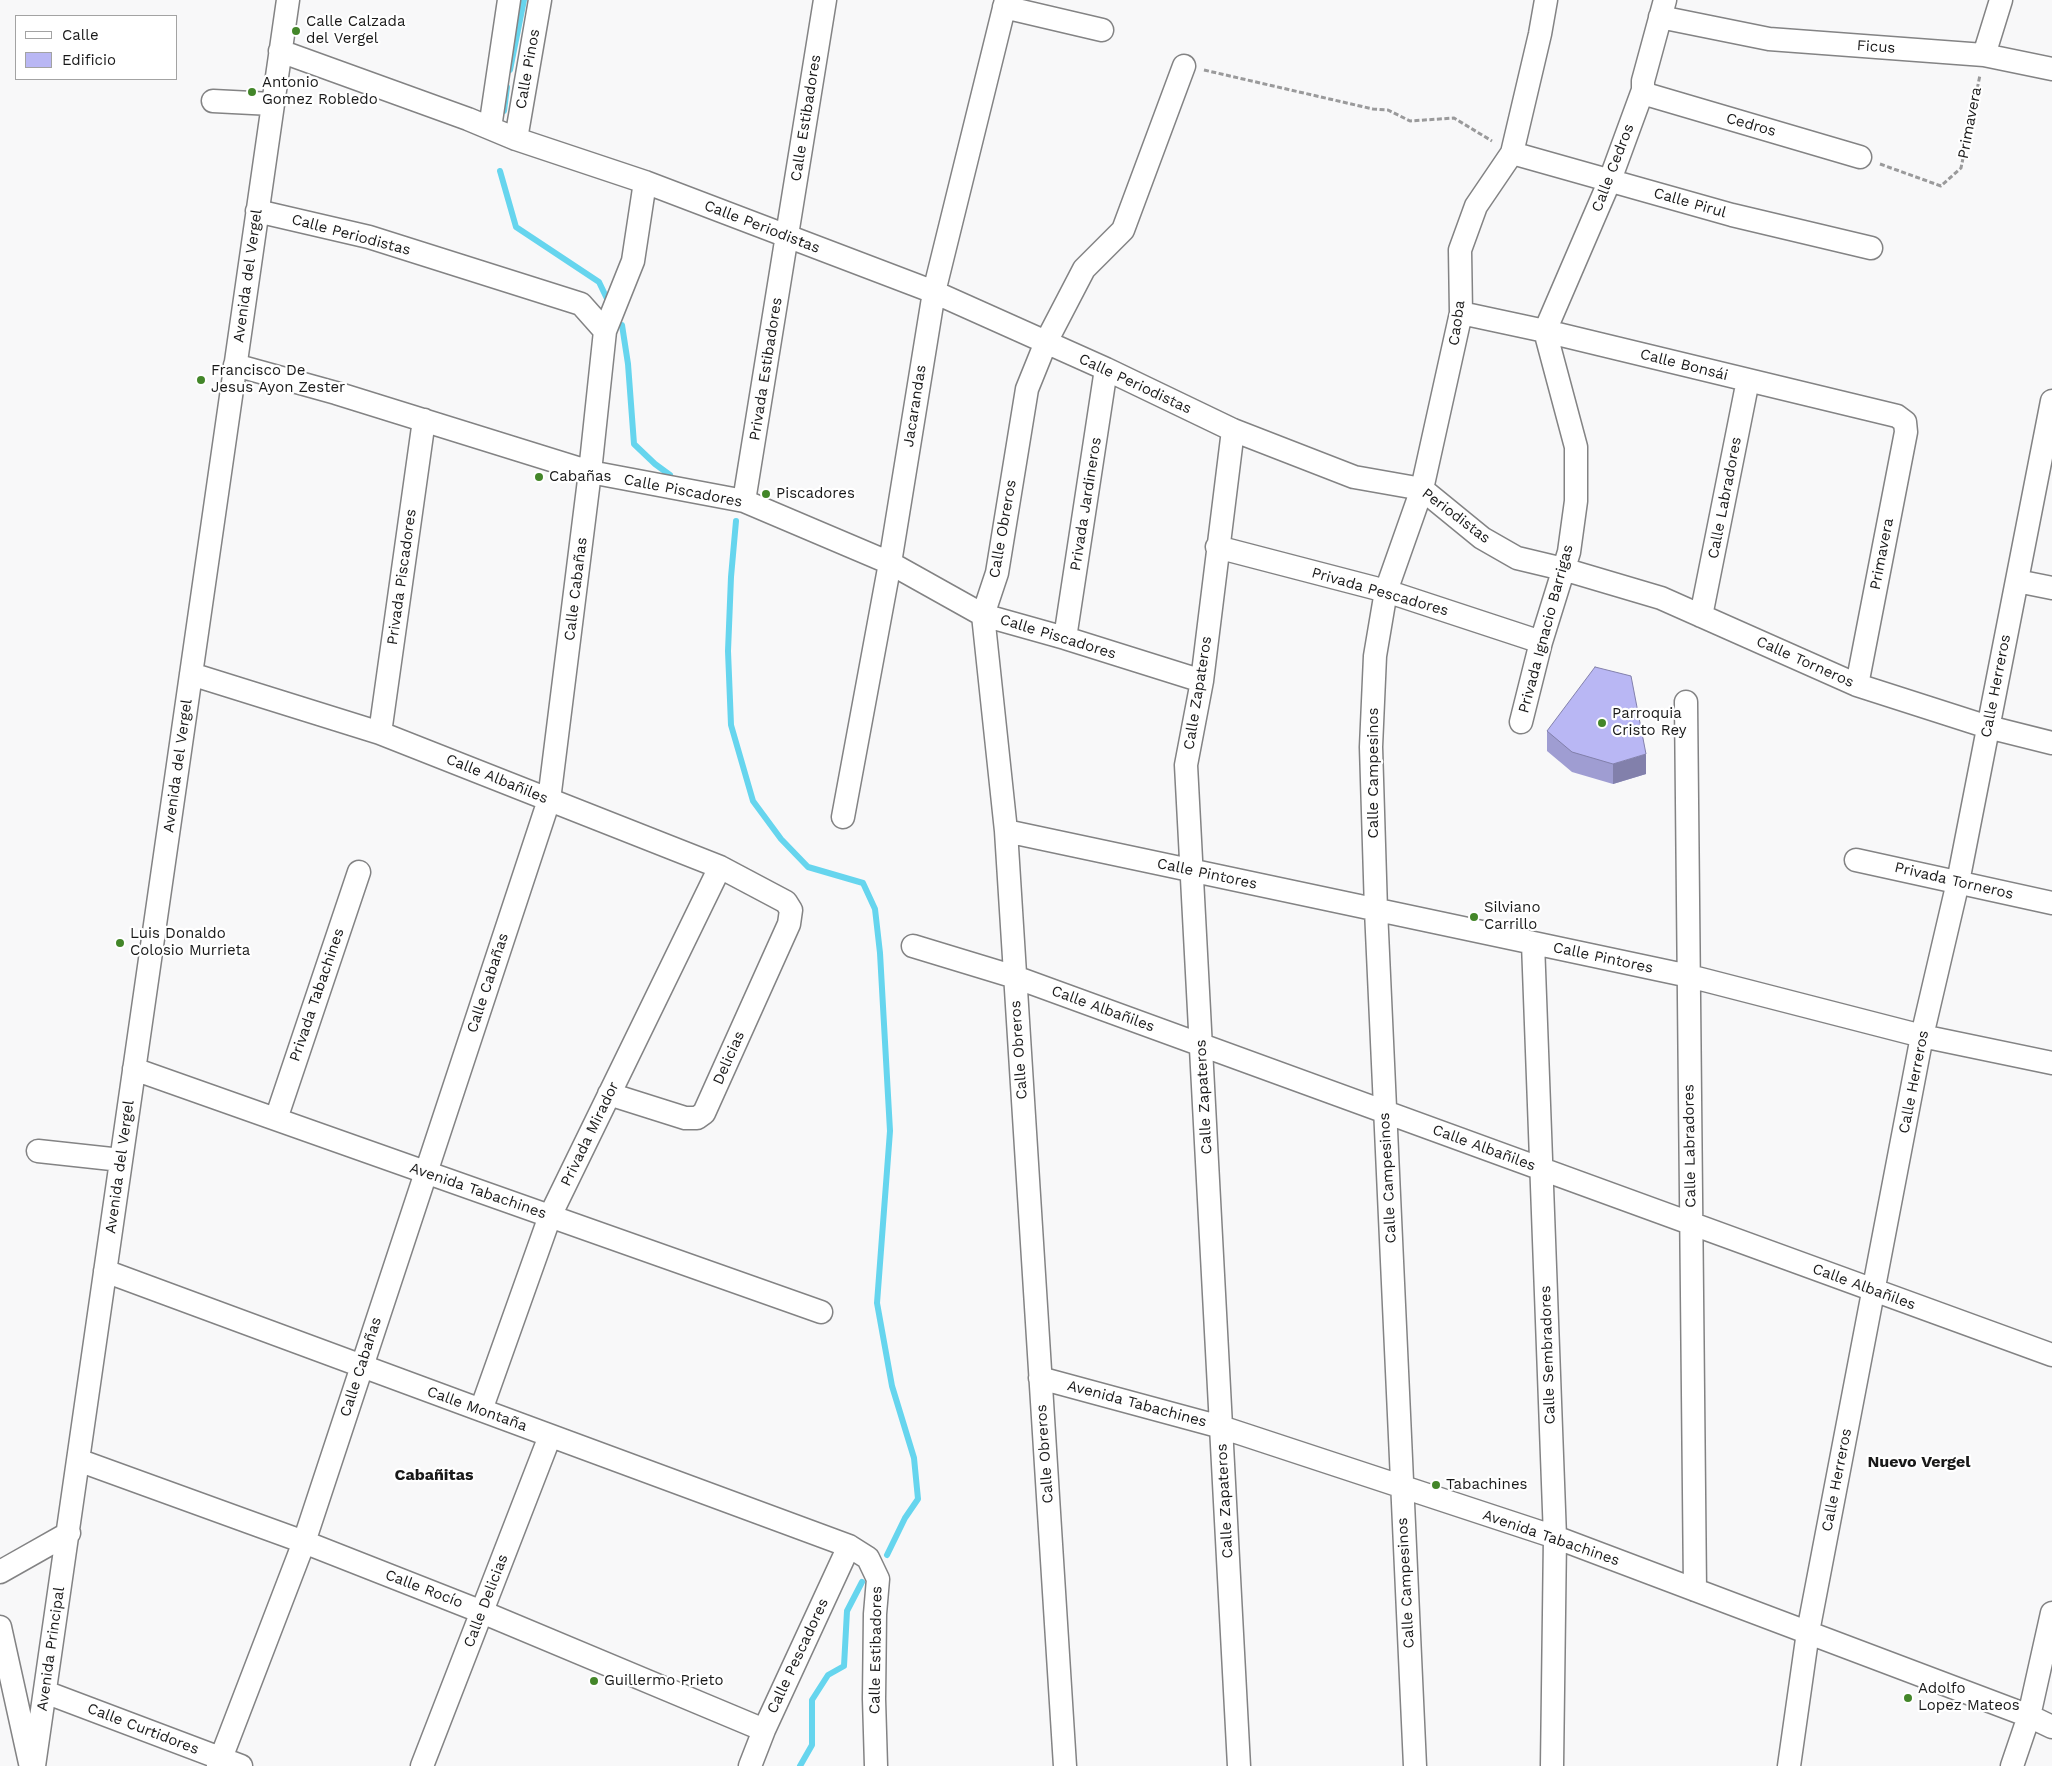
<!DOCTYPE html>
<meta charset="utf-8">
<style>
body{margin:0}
#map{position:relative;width:2052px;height:1766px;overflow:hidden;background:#f8f8f9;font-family:"Work Sans",sans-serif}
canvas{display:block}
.legend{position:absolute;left:15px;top:15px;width:162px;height:65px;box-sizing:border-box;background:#fff;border:1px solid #a3a3a3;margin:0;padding:6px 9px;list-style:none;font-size:15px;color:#191919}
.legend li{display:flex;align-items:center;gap:10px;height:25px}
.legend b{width:25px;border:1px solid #a3a3a3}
</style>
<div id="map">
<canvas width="2052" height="1766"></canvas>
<ul class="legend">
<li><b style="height:6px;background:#fff"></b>Calle</li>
<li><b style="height:14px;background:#b9b7f4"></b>Edificio</li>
</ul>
</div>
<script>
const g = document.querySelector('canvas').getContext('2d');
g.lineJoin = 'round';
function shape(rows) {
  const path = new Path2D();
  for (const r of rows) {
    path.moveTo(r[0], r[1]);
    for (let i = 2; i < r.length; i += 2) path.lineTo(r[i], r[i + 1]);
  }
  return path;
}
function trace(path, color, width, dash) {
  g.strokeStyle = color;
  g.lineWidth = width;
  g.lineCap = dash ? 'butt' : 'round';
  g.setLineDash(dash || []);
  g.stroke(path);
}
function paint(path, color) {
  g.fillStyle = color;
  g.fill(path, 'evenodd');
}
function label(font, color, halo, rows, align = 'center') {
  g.font = font + ' "Work Sans",sans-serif';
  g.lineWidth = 4.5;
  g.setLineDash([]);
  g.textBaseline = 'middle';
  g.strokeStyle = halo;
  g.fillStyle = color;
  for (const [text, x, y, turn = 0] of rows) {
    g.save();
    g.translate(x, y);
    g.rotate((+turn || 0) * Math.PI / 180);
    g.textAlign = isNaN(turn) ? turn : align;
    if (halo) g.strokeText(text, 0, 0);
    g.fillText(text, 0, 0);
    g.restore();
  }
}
trace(shape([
 [510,70,524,0],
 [504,111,507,87],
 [500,171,516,227,599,282,610,305],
 [622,325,628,364,634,444,655,464,670,475],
 [736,521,731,577,728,651,731,725,753,801,781,839,808,867,863,883,875,909,880,953,890,1131,877,1303,892,1386,914,1458,918,1499,905,1518,887,1555],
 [800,1766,812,1745,812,1700,828,1675,844,1666,847,1611,862,1582]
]), '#66d5ee', 6);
const minor = shape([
 [1004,7,1102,30],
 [1660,17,1769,39,1984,55,2052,69],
 [280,51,468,119,516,139,645,182,934,292,1106,369,1233,430,1354,477,1422,489,1482,538,1517,558,1563,569,1661,598,1857,685,1988,727,2052,743],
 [1984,55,2001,0],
 [1643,90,1649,95,1860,157],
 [213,101,272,104],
 [490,128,509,0],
 [516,139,540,0],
 [1512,153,1732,215,1871,248],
 [257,211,369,237,581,304,605,331],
 [1461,313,1545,331,1897,416,1905,422,1906,432,1857,685],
 [235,365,336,393,590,472,744,501,890,563,983,615,1065,638,1202,681],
 [1233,430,1202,681,1186,765,1239,1766],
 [744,501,825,0],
 [1217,547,1386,591,1541,642],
 [2017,581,2052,588],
 [1701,616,1748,380],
 [1065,638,1106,369],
 [191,674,380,733,720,867,786,902,791,910,789,924,704,1113,697,1118,685,1118,609,1094],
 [1686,702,1695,1590],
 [1521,722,1541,642,1569,552,1576,501,1576,447,1545,331,1610,180,1643,90,1643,81,1665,0],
 [380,733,424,420],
 [843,817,890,563,934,292,1006,0],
 [1006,831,1689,976,1922,1036,2052,1063],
 [1856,860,2052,903],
 [1533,943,1555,1537,1552,1766],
 [913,946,1015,977,2052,1355],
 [134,1069,821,1312],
 [276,1119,359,872],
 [38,1151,121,1160],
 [105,1271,849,1546,868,1558,878,1579,875,1614,874,1699,876,1766],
 [1040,1378,1221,1427,1555,1537,2029,1716,2052,1727],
 [481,1410,550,1216,720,867],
 [78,1460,304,1542,482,1612,764,1730],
 [0,1572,69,1533],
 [0,1627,30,1763],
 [45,1692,241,1766],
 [34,1766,288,0],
 [218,1766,304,1542,549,800,590,472,605,331,633,261,645,182],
 [422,1766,550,1436],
 [750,1766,764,1730,849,1546],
 [1065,1766,1006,831,983,615,997,573,1027,389,1046,342,1084,269,1123,230,1184,66],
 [1415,1766,1376,910,1371,747,1375,656,1386,591,1422,489,1461,313,1460,250,1476,206,1512,153,1540,34,1546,0],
 [1789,1766,1808,1632,1922,1036,1958,882,2052,401],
 [2012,1766,2029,1716,2052,1613]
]);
trace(minor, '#838384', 25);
trace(shape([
 [1204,70,1373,109,1388,110,1410,121,1454,118,1492,141],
 [1880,164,1941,186,1961,168,1980,75]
]), '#9a9a9b', 3, [5, 2.5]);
trace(minor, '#fff', 22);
paint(shape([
 [1547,731,1646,774,1613,784,1572,772,1547,751]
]), '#9f9dd2');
paint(shape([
 [1646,754,1646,774,1613,784,1613,764]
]), '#8280ab');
const building = shape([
 [1595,667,1631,676,1646,754,1613,764,1572,752,1547,731,1595,667]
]);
paint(building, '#b9b7f4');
trace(building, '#8280ab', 1);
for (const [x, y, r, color] of [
 [296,31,5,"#438629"],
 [252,92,5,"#438629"],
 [201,380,5,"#438629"],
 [539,477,5,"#438629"],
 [766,494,5,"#438629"],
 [1602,723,5,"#438629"],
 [1474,917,5,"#438629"],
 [120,943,5,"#438629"],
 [1436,1485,5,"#438629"],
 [594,1681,5,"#438629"],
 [1908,1698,5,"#438629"]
]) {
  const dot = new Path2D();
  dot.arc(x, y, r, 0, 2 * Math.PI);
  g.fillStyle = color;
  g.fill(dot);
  trace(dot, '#fff', 2);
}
label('15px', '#191919', '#fff', [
 ["Calle Calzada",306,22],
 ["del Vergel",306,39],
 ["Antonio",262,83],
 ["Gomez Robledo",262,100],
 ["Francisco De",211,371],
 ["Jesus Ayon Zester",211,388],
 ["Cabañas",549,477],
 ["Piscadores",776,494],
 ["Parroquia",1612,714],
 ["Cristo Rey",1612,731],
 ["Silviano",1484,908],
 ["Carrillo",1484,925],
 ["Luis Donaldo",130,934],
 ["Colosio Murrieta",130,951],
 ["Tabachines",1446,1485],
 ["Guillermo Prieto",604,1681],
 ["Adolfo",1918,1689],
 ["Lopez Mateos",1918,1706]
], 'left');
label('15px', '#191919', '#fff', [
 ["Ficus",1876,47,4],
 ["Calle Pinos",528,69,-80],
 ["Calle Estibadores",806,118,-81],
 ["Primavera",1970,123,-79],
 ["Cedros",1751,125,16],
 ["Calle Cedros",1613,168,-69],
 ["Calle Pirul",1690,203,16],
 ["Calle Periodistas",762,227,21],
 ["Calle Periodistas",351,235,15],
 ["Avenida del Vergel",248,276,-82],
 ["Caoba",1457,323,-82],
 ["Calle Bonsái",1684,365,14],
 ["Privada Estibadores",766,369,-81],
 ["Calle Periodistas",1135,384,25],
 ["Jacarandas",915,406,-81],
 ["Calle Piscadores",683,491,11],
 ["Calle Labradores",1725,498,-79],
 ["Privada Jardineros",1086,504,-81],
 ["Periodistas",1456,516,37],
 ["Calle Obreros",1003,529,-80],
 ["Primavera",1882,554,-79],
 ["Privada Piscadores",402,577,-82],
 ["Calle Cabañas",576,589,-83],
 ["Privada Pescadores",1380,592,16],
 ["Privada Ignacio Barrigas",1546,629,-75],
 ["Calle Piscadores",1058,637,17],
 ["Calle Torneros",1805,662,24],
 ["Calle Herreros",1996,686,-79],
 ["Calle Zapateros",1198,693,-81],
 ["Avenida del Vergel",178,766,-82],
 ["Calle Campesinos",1374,773,-90],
 ["Calle Albañiles",497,779,22],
 ["Calle Pintores",1207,874,12],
 ["Privada Torneros",1954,881,13],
 ["Calle Pintores",1603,958,12],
 ["Calle Cabañas",488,983,-72],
 ["Privada Tabachines",317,995,-71],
 ["Calle Albañiles",1103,1009,20],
 ["Calle Obreros",1019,1050,-94],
 ["Delicias",729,1058,-66],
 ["Calle Herreros",1914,1082,-79],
 ["Calle Zapateros",1204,1097,-93],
 ["Privada Mirador",590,1134,-64],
 ["Calle Labradores",1690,1146,-91],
 ["Calle Albañiles",1484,1148,20],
 ["Avenida del Vergel",120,1167,-82],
 ["Calle Campesinos",1388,1178,-93],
 ["Avenida Tabachines",478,1191,19],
 ["Calle Albañiles",1864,1287,20],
 ["Calle Sembradores",1548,1355,-92],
 ["Calle Cabañas",361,1367,-72],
 ["Avenida Tabachines",1137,1404,15],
 ["Calle Montaña",477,1409,20],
 ["Calle Obreros",1045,1454,-94],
 ["Calle Herreros",1837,1480,-79],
 ["Calle Zapateros",1225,1501,-93],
 ["Avenida Tabachines",1551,1538,19],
 ["Calle Campesinos",1406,1583,-93],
 ["Calle Rocío",424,1589,21],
 ["Calle Delicias",486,1601,-69],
 ["Avenida Principal",51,1649,-82],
 ["Calle Estibadores",876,1650,-89],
 ["Calle Pescadores",798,1656,-65],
 ["Calle Curtidores",143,1729,21]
]);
label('bold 16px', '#191919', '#fff', [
 ["Nuevo Vergel",1919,1462],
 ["Cabañitas",434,1475]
]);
</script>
